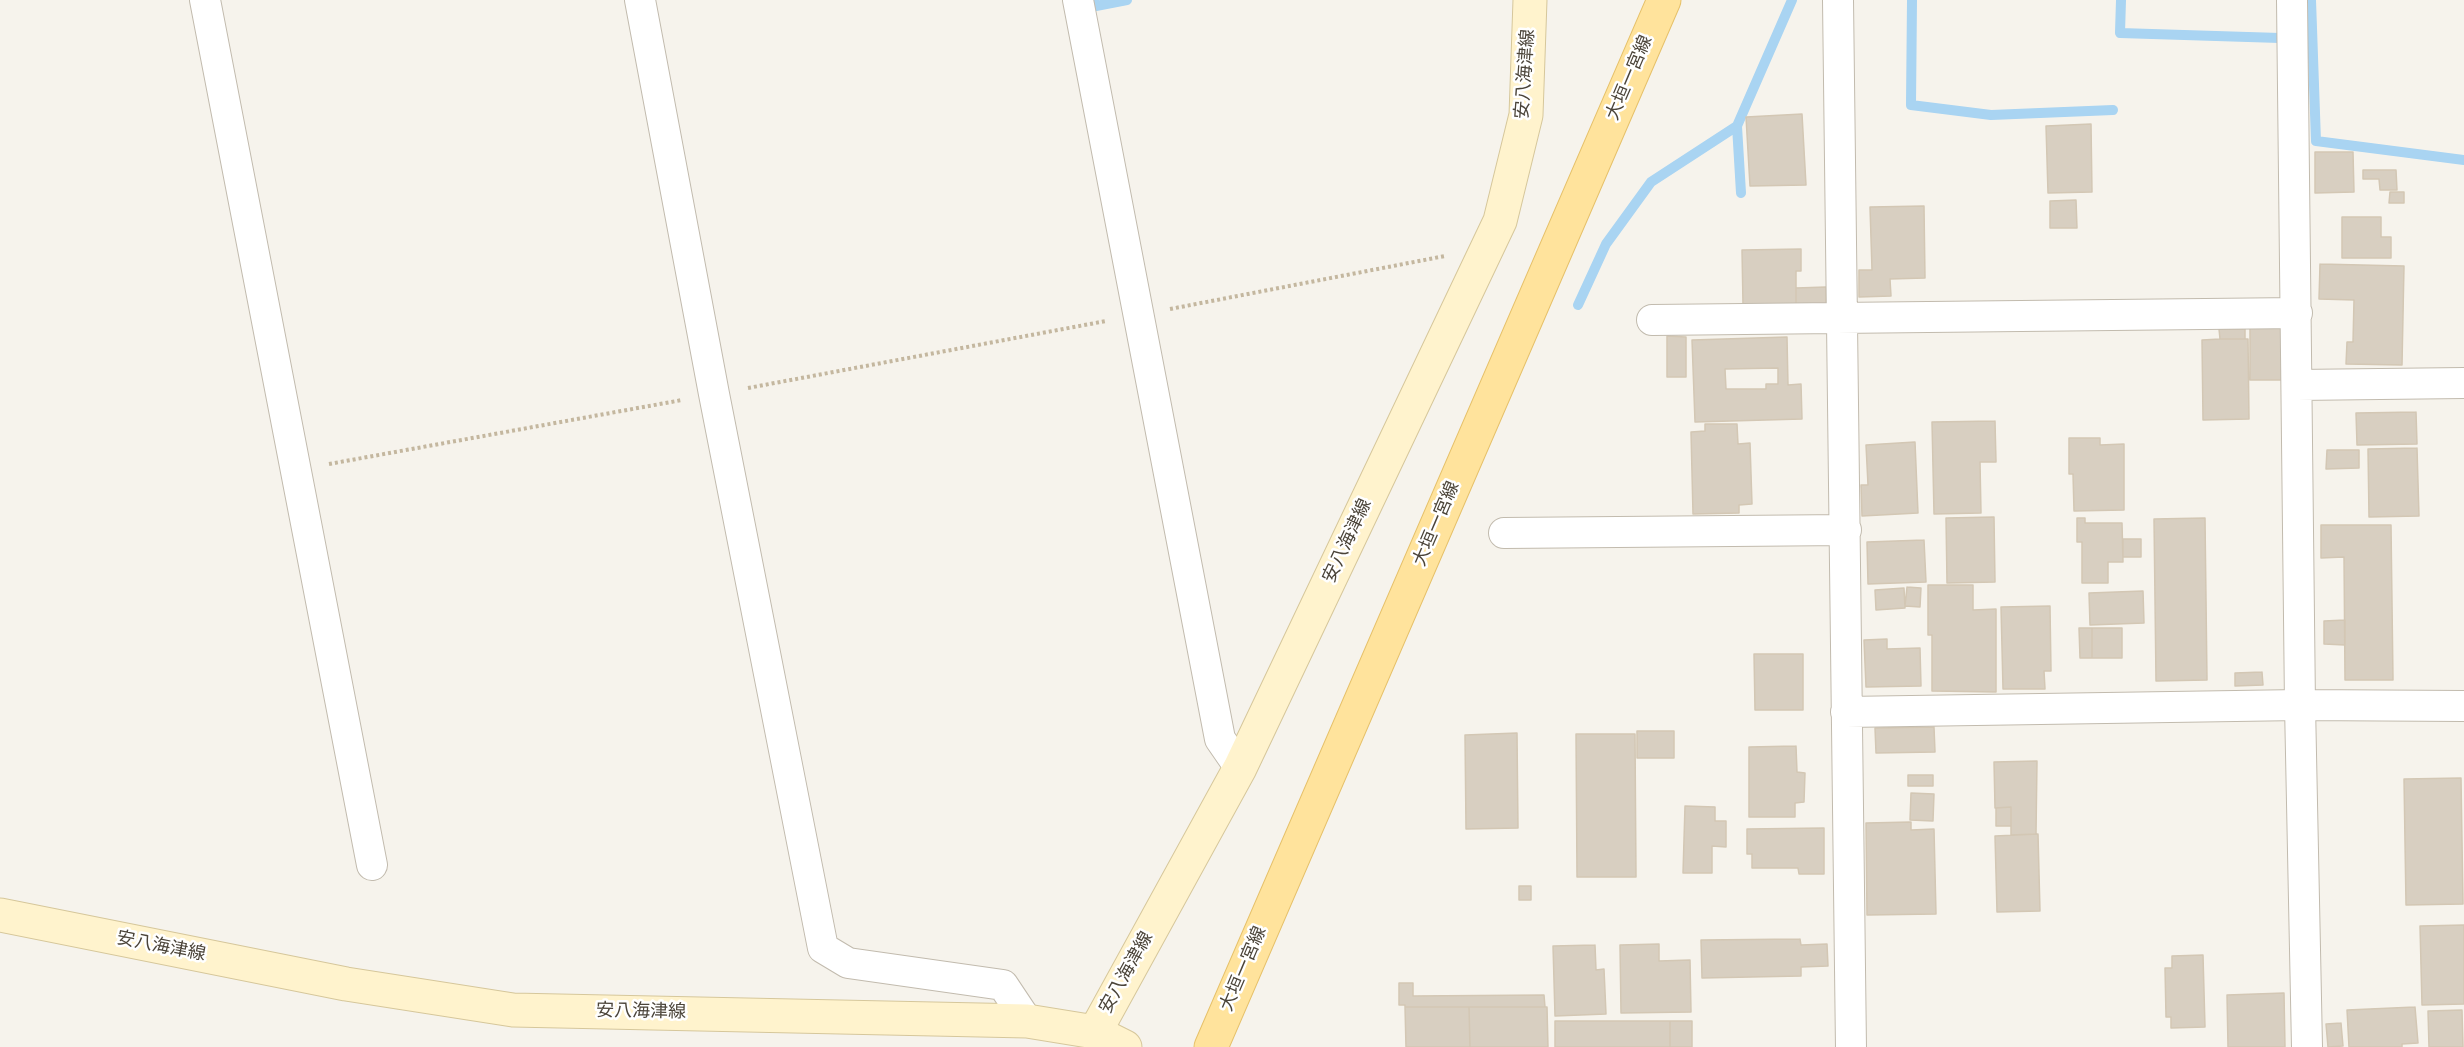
<!DOCTYPE html>
<meta charset="utf-8">
<style>
body{margin:0}
canvas{display:block;background:#f6f3ec}
</style>
<canvas width="2464" height="1047"></canvas>
<script>
const g = document.querySelector('canvas').getContext('2d');
g.lineJoin = 'round';
function shape(rows) {
  const path = new Path2D();
  for (const r of rows) {
    path.moveTo(r[0], r[1]);
    for (let i = 2; i < r.length; i += 2) path.lineTo(r[i], r[i + 1]);
  }
  return path;
}
function trace(path, color, width, dash) {
  g.strokeStyle = color;
  g.lineWidth = width;
  g.lineCap = dash ? 'butt' : 'round';
  g.setLineDash(dash || []);
  g.stroke(path);
}
function paint(path, color) {
  g.fillStyle = color;
  g.fill(path, 'evenodd');
}
function label(font, color, halo, rows, align = 'center') {
  g.font = font + ' Roboto,"Noto Sans JP",sans-serif';
  g.lineWidth = 5;
  g.setLineDash([]);
  g.textBaseline = 'middle';
  g.strokeStyle = halo;
  g.fillStyle = color;
  for (const [text, x, y, turn = 0] of rows) {
    g.save();
    g.translate(x, y);
    g.rotate((+turn || 0) * Math.PI / 180);
    g.textAlign = isNaN(turn) ? turn : align;
    if (halo) g.strokeText(text, 0, 0);
    g.fillText(text, 0, 0);
    g.restore();
  }
}
trace(shape([
 [1094,0,1096,6,1127,0],
 [1912,0,1911,105,1991,115,2113,110],
 [2121,0,2120,33,2280,38],
 [2311,0,2316,141,2464,160],
 [1737,126,1741,193],
 [1578,305,1606,244,1651,182,1737,126,1792,0]
]), '#a9d4f2', 10);
const building = shape([
 [1802,114,1806,185,1750,186,1746,117,1802,114],
 [2091,124,2092,192,2048,193,2046,126,2091,124],
 [2315,152,2353,152,2354,192,2315,193,2315,152],
 [2363,170,2396,170,2397,190,2380,190,2379,179,2363,179,2363,170],
 [2390,192,2404,192,2404,203,2389,203,2390,192],
 [2076,200,2077,228,2050,228,2050,201,2076,200],
 [1924,206,1925,278,1890,279,1891,296,1859,297,1859,270,1872,270,1870,207,1924,206],
 [2342,217,2381,217,2381,237,2391,237,2391,258,2342,258,2342,217],
 [1801,249,1801,271,1796,271,1796,305,1743,305,1742,250,1801,249],
 [2320,264,2404,266,2402,365,2346,364,2347,342,2353,342,2354,300,2319,299,2320,264],
 [1826,287,1826,304,1796,305,1796,288,1826,287],
 [2250,327,2282,327,2282,380,2250,380,2250,327],
 [2219,329,2245,329,2245,339,2220,339,2219,329],
 [1667,336,1686,337,1686,377,1667,377,1667,336],
 [1787,337,1788,385,1801,384,1802,419,1695,422,1692,340,1787,337],
 [1778,368,1778,384,1766,384,1766,389,1726,389,1725,369,1778,368],
 [2220,339,2248,339,2249,419,2203,420,2202,340,2220,339],
 [2416,412,2417,444,2357,445,2356,413,2416,412],
 [1995,421,1996,462,1980,462,1981,513,1934,514,1932,422,1995,421],
 [1705,424,1737,424,1738,444,1750,443,1752,504,1739,505,1739,513,1693,514,1691,432,1705,431,1705,424],
 [2069,438,2100,438,2100,445,2124,444,2124,510,2074,511,2073,474,2069,474,2069,438],
 [1915,442,1918,513,1862,516,1861,485,1868,485,1866,445,1915,442],
 [2417,448,2419,516,2369,517,2368,449,2417,448],
 [2327,450,2359,450,2359,468,2326,469,2327,450],
 [1994,517,1995,582,1947,583,1946,518,1994,517],
 [2077,518,2085,518,2085,523,2122,523,2123,562,2108,562,2108,583,2082,583,2082,542,2077,542,2077,518],
 [2205,518,2207,680,2156,681,2154,519,2205,518],
 [2321,525,2391,525,2393,680,2345,680,2344,557,2321,558,2321,525],
 [2123,539,2141,539,2141,557,2123,557,2123,539],
 [1924,540,1926,582,1868,584,1867,542,1924,540],
 [1928,585,1973,585,1973,610,1996,609,1996,692,1932,691,1932,635,1928,635,1928,585],
 [1907,587,1921,588,1920,607,1905,606,1907,587],
 [1904,588,1905,608,1876,610,1875,590,1904,588],
 [2143,591,2144,623,2090,625,2089,593,2143,591],
 [2050,606,2051,671,2044,671,2045,689,2003,689,2001,607,2050,606],
 [2345,620,2345,645,2324,644,2324,621,2345,620],
 [2079,628,2092,628,2092,658,2080,658,2079,628],
 [2092,628,2122,628,2122,658,2092,658,2092,628],
 [1887,639,1887,649,1920,648,1921,686,1866,687,1864,640,1887,639],
 [1754,654,1803,654,1803,710,1755,710,1754,654],
 [2262,672,2263,685,2235,686,2235,673,2262,672],
 [1934,727,1935,752,1876,753,1875,728,1934,727],
 [1637,731,1674,731,1674,758,1637,758,1637,731],
 [1517,733,1518,828,1466,829,1465,735,1517,733],
 [1576,734,1635,734,1636,877,1577,877,1576,734],
 [1796,746,1797,772,1805,773,1804,802,1795,803,1795,817,1749,817,1749,747,1796,746],
 [2037,761,2036,834,2011,835,2011,807,1995,808,1994,762,2037,761],
 [1908,775,1933,775,1933,786,1908,786,1908,775],
 [2461,778,2463,904,2406,905,2404,779,2461,778],
 [1911,793,1934,794,1933,821,1910,820,1911,793],
 [1685,806,1715,807,1715,821,1726,821,1726,847,1712,846,1712,873,1683,873,1685,806],
 [2011,807,2011,826,1996,826,1996,808,2011,807],
 [1911,822,1911,830,1934,829,1936,914,1867,915,1866,823,1911,822],
 [1824,828,1824,874,1799,874,1798,868,1752,868,1752,854,1747,854,1747,829,1824,828],
 [2038,834,2040,911,1997,912,1995,836,2038,834],
 [1519,886,1531,886,1531,900,1519,900,1519,886],
 [2464,925,2464,1004,2422,1005,2420,926,2464,925],
 [1800,939,1801,945,1827,944,1828,966,1801,967,1801,976,1702,978,1701,940,1800,939],
 [1659,944,1659,961,1690,960,1691,1012,1621,1013,1620,945,1659,944],
 [1595,945,1596,970,1604,969,1606,1014,1555,1016,1553,946,1595,945],
 [2203,955,2205,1027,2171,1028,2171,1017,2166,1017,2165,968,2172,968,2172,956,2203,955],
 [1399,983,1413,983,1413,996,1544,995,1545,1007,1405,1007,1405,1005,1399,1005,1399,983],
 [2284,993,2285,1047,2228,1047,2227,995,2284,993],
 [1405,1007,1469,1007,1470,1047,1406,1047,1405,1007],
 [1469,1007,1547,1007,1548,1047,1470,1047,1469,1007],
 [2415,1007,2418,1043,2402,1044,2402,1047,2349,1047,2347,1010,2415,1007],
 [2462,1010,2463,1047,2429,1047,2428,1011,2462,1010],
 [1555,1021,1670,1021,1670,1047,1555,1047,1555,1021],
 [1670,1021,1692,1021,1692,1047,1670,1047,1670,1021],
 [2341,1023,2343,1046,2328,1047,2326,1024,2341,1023]
]);
paint(building, '#d8cfc1');
trace(building, '#d3c7b4', 1.5);
const street = shape([
 [205,0,372,865],
 [640,0,714,394,823,948,848,963,1003,985,1027,1021],
 [1078,0,1220,739,1240,768],
 [1838,0,1851,1047],
 [2292,0,2300,705,2307,1047],
 [1652,320,2297,313],
 [2297,385,2464,383],
 [1504,533,1846,530],
 [1846,712,2300,705,2464,706]
]);
const secondary = shape([
 [0,915,346,984,513,1010,1027,1021,1095,1032,1240,768,1500,221,1526,115,1530,0],
 [1095,1032,1125,1047]
]);
const primary = shape([
 [1211,1047,1664,0]
]);
trace(street, '#c2bbae', 32);
trace(secondary, '#d6c79b', 35);
trace(primary, '#e6c16a', 35);
trace(shape([
 [1170,309,1445,256],
 [748,388,1106,321],
 [329,464,682,400]
]), '#c4b79f', 4, [3, 3]);
trace(street, '#fff', 30);
trace(secondary, '#fff3cd', 33);
trace(primary, '#ffe39c', 33);
label('18px', '#4b4439', '#fff', [
 ["安八海津線",1526,74,-86],
 ["大垣一宮線",1630,78,-67],
 ["大垣一宮線",1437,524,-67],
 ["安八海津線",1348,541,-65],
 ["安八海津線",161,947,11],
 ["大垣一宮線",1244,969,-67],
 ["安八海津線",1127,973,-61],
 ["安八海津線",641,1012,1]
]);
</script>
